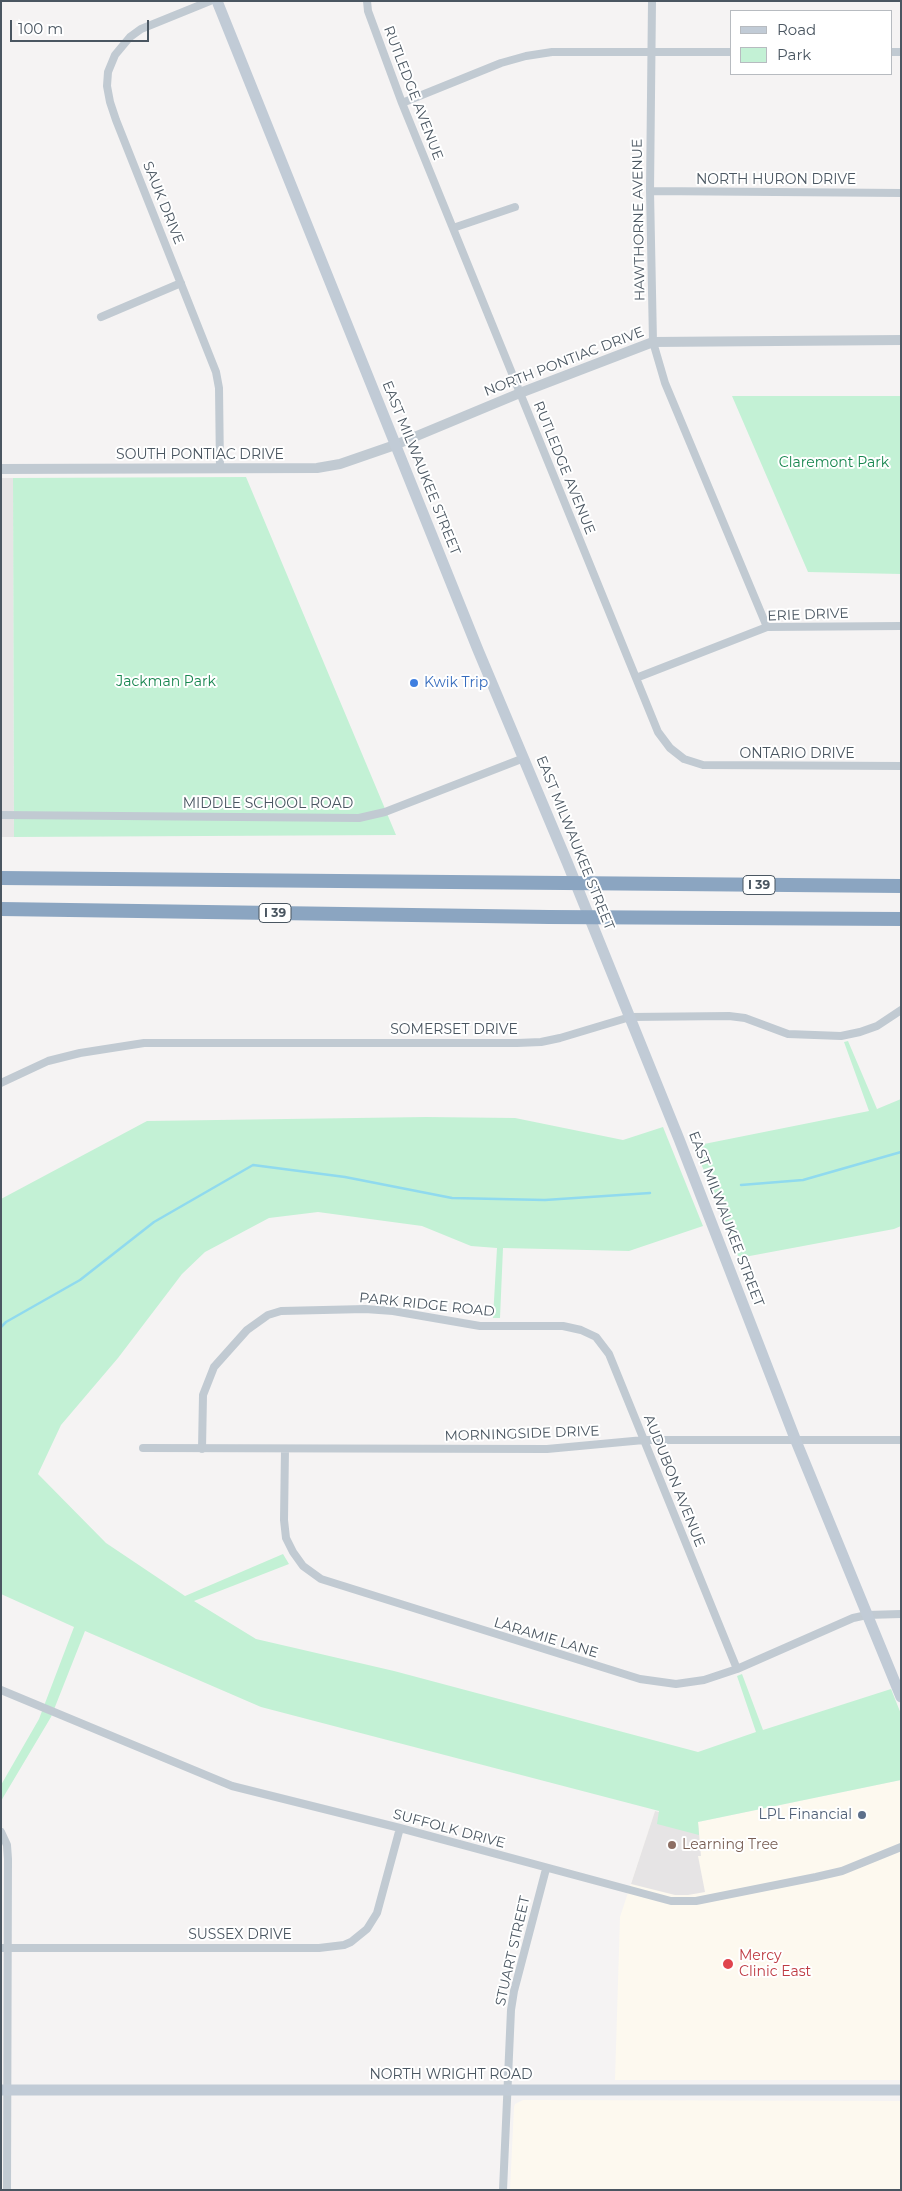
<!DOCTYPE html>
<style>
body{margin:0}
#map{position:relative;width:902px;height:2191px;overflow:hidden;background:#f5f3f3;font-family:Montserrat,sans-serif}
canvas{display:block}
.frame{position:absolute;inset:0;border:2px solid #4a5661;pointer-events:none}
.legend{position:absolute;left:730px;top:10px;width:162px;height:65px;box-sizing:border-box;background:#fff;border:1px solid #b7bbc0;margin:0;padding:6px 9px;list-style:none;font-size:15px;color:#4a5661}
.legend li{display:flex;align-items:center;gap:10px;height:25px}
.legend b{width:25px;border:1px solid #b7bbc0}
.scale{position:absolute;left:10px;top:20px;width:139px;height:22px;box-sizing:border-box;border:2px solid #4a5661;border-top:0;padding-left:6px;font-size:15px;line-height:18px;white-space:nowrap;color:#4a5661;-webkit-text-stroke:4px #fff;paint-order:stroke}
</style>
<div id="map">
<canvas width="902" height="2191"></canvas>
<div class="frame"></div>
<ul class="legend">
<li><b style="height:6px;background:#c1cbd6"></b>Road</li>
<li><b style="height:14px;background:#c3f1d5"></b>Park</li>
</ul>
<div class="scale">100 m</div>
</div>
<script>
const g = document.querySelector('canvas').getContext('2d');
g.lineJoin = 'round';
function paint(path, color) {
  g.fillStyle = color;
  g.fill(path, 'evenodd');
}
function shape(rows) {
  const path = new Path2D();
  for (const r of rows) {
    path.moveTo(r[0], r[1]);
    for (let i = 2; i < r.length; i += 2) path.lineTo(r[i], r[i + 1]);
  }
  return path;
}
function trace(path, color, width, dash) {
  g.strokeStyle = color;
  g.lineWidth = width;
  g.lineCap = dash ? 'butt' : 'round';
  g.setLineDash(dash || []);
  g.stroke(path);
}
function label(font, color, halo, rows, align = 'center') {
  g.font = font + ' Montserrat,sans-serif';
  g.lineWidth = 4;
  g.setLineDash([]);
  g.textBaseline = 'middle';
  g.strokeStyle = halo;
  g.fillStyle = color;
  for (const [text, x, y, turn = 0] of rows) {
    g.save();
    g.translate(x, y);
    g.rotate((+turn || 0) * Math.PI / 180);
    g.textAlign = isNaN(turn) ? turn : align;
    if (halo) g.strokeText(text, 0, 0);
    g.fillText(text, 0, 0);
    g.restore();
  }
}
paint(shape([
 [901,1780,901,2080,615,2080,620,1917,655,1811,698,1822],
 [523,2100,901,2101,901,2190,510,2190,514,2107,515,2104]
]), '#fdf9ef');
paint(shape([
 [1,478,13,478,14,837,1,837],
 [655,1811,698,1822,701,1856,698,1856,705,1892,688,1895,675,1895,631,1884]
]), '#e6e4e5');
paint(shape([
 [732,396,901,396,901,574,808,572],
 [246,477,396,835,14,837,13,478],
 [848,1041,877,1109,901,1099,901,1226,894,1229,739,1258,694,1146,869,1111,844,1042],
 [426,1117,515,1118,623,1140,663,1127,703,1226,629,1251,503,1248,500,1318,493,1318,497,1248,471,1246,422,1226,318,1212,269,1218,205,1252,182,1274,118,1358,61,1425,38,1474,106,1543,185,1596,283,1554,289,1564,194,1601,256,1639,394,1671,698,1752,756,1732,737,1676,742,1674,763,1730,891,1689,901,1714,901,1780,698,1822,699,1835,657,1824,659,1811,261,1707,85,1631,51,1717,1,1801,1,1785,39,1719,74,1627,1,1594,1,1199,147,1121]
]), '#c3f1d5');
trace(shape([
 [741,1185,803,1180,901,1152],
 [1,1327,6,1322,80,1280,154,1222,253,1165,345,1177,452,1198,545,1200,650,1193]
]), '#90daee', 2.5);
trace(shape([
 [210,1,141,29,130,37,115,55,108,72,107,86,110,102,116,120,216,372,219,388,220,469],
 [367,1,368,11,402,103,658,732,670,748,684,759,703,765,901,766],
 [652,1,650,191,653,342,665,383,767,627],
 [891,52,901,52],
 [402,103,501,63,526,56,552,52,731,52],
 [650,191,901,193],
 [453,228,515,207],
 [101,317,181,283],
 [636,678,767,627,901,626],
 [1,815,359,818,385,812,524,758],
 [1,1083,48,1061,80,1053,144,1043,517,1043,541,1042,560,1038,630,1017,729,1016,745,1018,788,1034,841,1036,860,1032,877,1026,901,1010],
 [143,1448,547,1449,644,1440,901,1440],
 [202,1449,203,1395,214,1367,247,1330,268,1315,281,1311,365,1309,393,1311,480,1326,563,1326,581,1330,596,1337,609,1354,737,1669],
 [285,1449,284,1520,286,1538,293,1552,303,1566,321,1579,640,1679,676,1684,704,1680,737,1669,853,1618,867,1615,901,1614],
 [1,1690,232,1786,400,1828,671,1901,696,1901,816,1877,842,1871,901,1847],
 [1,1832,7,1845,8,1859,7,2190],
 [1,1948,319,1948,344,1945,351,1942,367,1929,377,1913,400,1828],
 [503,2190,511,2010,514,1991,546,1869]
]), '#c1cad2', 8);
trace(shape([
 [1,469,317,468,340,464,395,445,520,393,653,342,901,340]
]), '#c1cad2', 10);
trace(shape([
 [217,1,478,650,567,862,679,1139,796,1441,901,1697],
 [1,2090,901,2090]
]), '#c1cbd6', 11);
trace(shape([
 [1,878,901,886],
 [1,909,549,917,901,919]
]), '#8ba5c1', 14);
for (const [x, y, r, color] of [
 [414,683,5,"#3f7fe0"],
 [862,1815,5,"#5c6f8a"],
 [672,1845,5,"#8d6e63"],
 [728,1964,6,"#e0444e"]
]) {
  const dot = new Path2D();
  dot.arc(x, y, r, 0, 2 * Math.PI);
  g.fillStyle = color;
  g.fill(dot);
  trace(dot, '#fff', 2);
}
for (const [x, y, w] of [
 [759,885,32],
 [275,913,32]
]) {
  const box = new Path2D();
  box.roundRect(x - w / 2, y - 9.5, w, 19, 4);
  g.fillStyle = '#fff';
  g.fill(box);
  trace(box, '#4a5661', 1);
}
label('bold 12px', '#4a5661', null, [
 ["I 39",759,885],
 ["I 39",275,913]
]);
label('14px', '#4a5661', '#fff', [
 ["RUTLEDGE AVENUE",413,93,69],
 ["NORTH HURON DRIVE",776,180],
 ["SAUK DRIVE",163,203,68],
 ["HAWTHORNE AVENUE",639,220,-91],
 ["NORTH PONTIAC DRIVE",564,362,-21],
 ["SOUTH PONTIAC DRIVE",200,455],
 ["EAST MILWAUKEE STREET",421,468,68],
 ["RUTLEDGE AVENUE",564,468,68],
 ["ERIE DRIVE",808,615,-2],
 ["ONTARIO DRIVE",797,754],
 ["MIDDLE SCHOOL ROAD",268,804],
 ["EAST MILWAUKEE STREET",575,843,68],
 ["SOMERSET DRIVE",454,1030],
 ["EAST MILWAUKEE STREET",726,1219,69],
 ["PARK RIDGE ROAD",427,1305,6],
 ["MORNINGSIDE DRIVE",522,1434,-2],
 ["AUDUBON AVENUE",674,1481,68],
 ["LARAMIE LANE",546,1638,17],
 ["SUFFOLK DRIVE",449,1829,15],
 ["SUSSEX DRIVE",240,1935],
 ["STUART STREET",513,1951,-77],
 ["NORTH WRIGHT ROAD",451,2075]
]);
label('14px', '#17864f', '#fff', [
 ["Claremont Park",834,463],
 ["Jackman Park",166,682]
]);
label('14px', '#366cbe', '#fff', [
 ["Kwik Trip",424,683]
], 'left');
label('14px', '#4e5e75', '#fff', [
 ["LPL Financial",852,1815]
], 'right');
label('14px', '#785e54', '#fff', [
 ["Learning Tree",682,1845]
], 'left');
label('14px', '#be3a42', '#fff', [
 ["Mercy",739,1956],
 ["Clinic East",739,1972]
], 'left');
</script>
